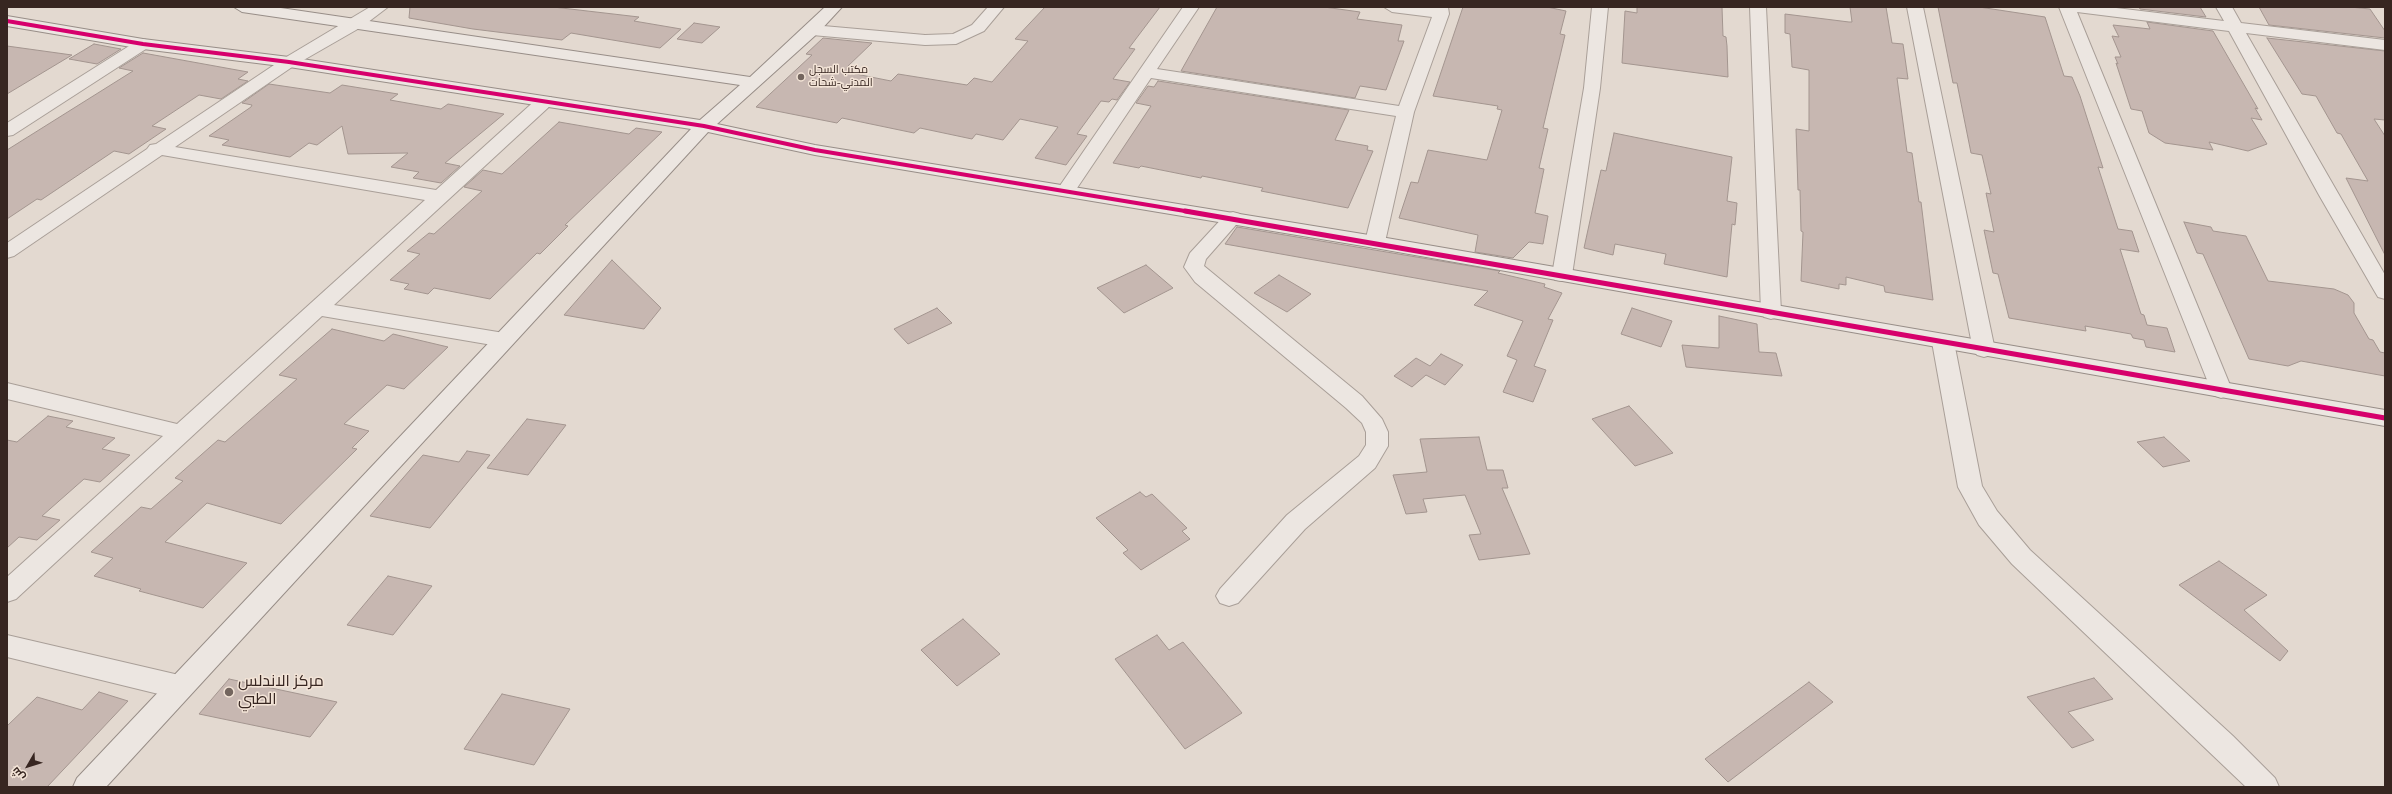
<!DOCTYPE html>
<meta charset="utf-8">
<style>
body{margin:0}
#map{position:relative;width:2392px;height:794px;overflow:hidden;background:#e3d9d0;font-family:Spectral,Cairo,serif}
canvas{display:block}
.frame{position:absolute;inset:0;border:8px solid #372621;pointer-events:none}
.north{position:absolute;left:8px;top:746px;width:40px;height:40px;-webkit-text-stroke:3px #f3e4d7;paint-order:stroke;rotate:231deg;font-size:11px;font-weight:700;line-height:16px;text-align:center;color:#372621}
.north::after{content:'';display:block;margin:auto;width:14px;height:18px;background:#372621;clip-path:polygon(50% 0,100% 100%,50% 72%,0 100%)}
</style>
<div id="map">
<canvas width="2392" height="794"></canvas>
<div class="frame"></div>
<div class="north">ش</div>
</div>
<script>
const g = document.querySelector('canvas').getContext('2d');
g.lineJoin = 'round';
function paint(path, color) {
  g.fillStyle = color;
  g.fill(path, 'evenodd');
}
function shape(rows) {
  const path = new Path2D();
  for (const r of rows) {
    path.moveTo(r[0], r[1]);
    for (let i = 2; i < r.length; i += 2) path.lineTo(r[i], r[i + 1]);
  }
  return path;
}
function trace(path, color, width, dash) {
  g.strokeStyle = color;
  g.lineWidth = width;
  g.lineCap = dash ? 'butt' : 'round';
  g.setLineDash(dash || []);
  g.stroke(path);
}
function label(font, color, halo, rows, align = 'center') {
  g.font = font + ' Spectral,Cairo,serif';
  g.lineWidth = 3;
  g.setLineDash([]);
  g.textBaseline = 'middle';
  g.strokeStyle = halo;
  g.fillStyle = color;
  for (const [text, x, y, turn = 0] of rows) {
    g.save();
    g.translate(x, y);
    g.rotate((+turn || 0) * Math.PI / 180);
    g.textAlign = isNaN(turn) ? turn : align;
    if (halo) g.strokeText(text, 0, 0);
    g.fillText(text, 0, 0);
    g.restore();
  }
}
const building = shape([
 [410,7,553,7,639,17,634,21,681,29,660,48,571,33,562,40,473,29,409,18,410,7],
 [1045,7,1160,7,1129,48,1135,49,1113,79,1130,82,1117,100,1112,99,1109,102,1101,101,1077,134,1087,136,1066,165,1035,158,1058,127,1020,119,1003,140,976,134,972,139,920,128,914,133,842,118,837,123,756,107,812,55,806,54,823,38,872,43,847,67,850,68,846,72,891,81,898,74,967,85,974,78,992,82,1028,41,1015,39,1045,7],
 [1217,7,1324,7,1360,12,1357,19,1402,25,1398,41,1404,41,1386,90,1360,86,1355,98,1181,71,1217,7],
 [1463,7,1547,7,1566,11,1560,34,1565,35,1543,128,1548,129,1539,168,1544,169,1535,213,1548,216,1543,244,1529,242,1513,258,1475,252,1478,235,1399,218,1411,182,1418,183,1428,150,1487,160,1502,110,1497,109,1498,106,1433,96,1463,7],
 [1637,7,1722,7,1723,36,1726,37,1727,46,1728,77,1622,63,1625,11,1637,13,1637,7],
 [1850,7,1886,7,1892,43,1903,44,1908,79,1897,78,1907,152,1912,153,1919,202,1921,202,1933,300,1885,292,1884,286,1846,277,1846,285,1839,284,1839,289,1801,281,1803,232,1801,231,1800,190,1798,190,1796,129,1809,131,1809,70,1792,67,1790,34,1785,33,1785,14,1849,22,1852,22,1850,7],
 [1938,7,1979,7,2045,17,2064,76,2072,77,2080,96,2103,168,2098,167,2118,229,2132,231,2139,252,2120,249,2141,314,2144,315,2147,325,2167,328,2175,352,2146,347,2144,340,2133,338,2131,334,2085,326,2086,331,2009,318,1998,274,1993,273,1984,230,1994,232,1986,193,1991,194,1982,155,1971,153,1957,83,1953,83,1938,7],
 [2139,7,2200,7,2206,17,2140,9,2139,7],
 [2259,7,2350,7,2370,9,2385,31,2385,38,2269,25,2259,7],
 [2147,22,2213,31,2258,109,2255,108,2262,120,2251,118,2267,144,2248,151,2209,142,2213,150,2165,143,2149,133,2142,111,2131,109,2116,63,2118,64,2115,57,2121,57,2112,36,2119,37,2113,25,2150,29,2147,22],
 [694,23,720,27,702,43,677,39,694,23],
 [2267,38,2385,51,2385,120,2374,119,2385,136,2385,255,2346,178,2368,181,2341,134,2337,133,2316,96,2302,94,2267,38],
 [94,44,121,49,97,64,69,59,94,44],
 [7,46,72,55,7,94,7,46],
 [143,53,248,72,238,79,248,81,221,99,199,95,152,126,166,129,129,154,114,151,41,200,37,199,7,219,7,150,133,71,119,68,143,53],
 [1158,81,1349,110,1335,140,1368,146,1367,150,1373,151,1348,208,1261,191,1263,188,1202,176,1201,178,1141,166,1139,168,1113,163,1151,106,1136,103,1148,86,1154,87,1158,81],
 [269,84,330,93,342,85,398,94,390,100,441,109,448,104,504,114,445,163,460,166,441,183,413,178,419,172,391,167,408,153,348,154,342,126,317,145,309,143,290,157,222,145,229,140,209,136,251,107,252,105,242,103,269,84],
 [559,122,629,134,636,128,662,132,565,225,568,226,540,254,537,253,490,299,434,288,428,294,404,289,409,284,390,280,420,254,407,251,429,233,434,234,482,191,464,187,483,170,502,174,559,122],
 [1614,133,1732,157,1727,201,1737,203,1735,225,1732,224,1727,277,1664,264,1666,254,1615,244,1613,255,1584,248,1601,170,1606,171,1614,133],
 [2184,222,2211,227,2213,231,2246,236,2268,281,2334,289,2348,295,2354,303,2354,313,2369,339,2373,340,2380,352,2385,353,2385,376,2301,361,2288,366,2249,359,2203,254,2197,253,2184,222],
 [1237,227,1500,271,1498,273,1545,284,1544,287,1562,293,1548,319,1553,320,1534,366,1546,370,1533,402,1503,392,1517,360,1507,356,1523,321,1474,305,1488,291,1225,244,1237,227],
 [612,260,661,308,644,329,564,315,612,260],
 [1146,265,1173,288,1124,313,1097,288,1146,265],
 [1279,275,1311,294,1287,312,1254,293,1279,275],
 [937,308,952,323,908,344,894,329,937,308],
 [1632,308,1672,321,1661,347,1621,334,1632,308],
 [1719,316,1757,324,1759,352,1776,353,1782,376,1686,367,1682,345,1719,348,1719,316],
 [332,329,384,341,393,334,448,347,404,389,387,385,344,424,369,431,352,448,357,449,281,524,207,503,165,542,247,563,203,608,139,591,141,589,94,576,113,558,91,552,141,507,151,509,183,481,175,478,218,440,225,442,297,379,279,375,332,329],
 [1441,354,1463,365,1445,385,1426,375,1412,387,1394,376,1416,358,1430,366,1441,354],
 [1629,406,1673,453,1635,466,1592,419,1629,406],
 [48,416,73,421,66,427,115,438,102,449,130,455,100,482,84,479,42,516,60,520,37,540,19,537,7,548,7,440,17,442,48,416],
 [527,419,566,425,528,475,487,468,527,419],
 [1479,437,1487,470,1503,470,1508,488,1502,488,1530,554,1479,560,1469,535,1481,534,1465,495,1423,499,1427,512,1406,514,1393,475,1427,472,1420,439,1479,437],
 [2164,437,2190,461,2163,467,2137,442,2164,437],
 [467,451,490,455,430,528,370,516,423,455,459,462,467,451],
 [1140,492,1146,497,1152,494,1187,528,1182,531,1190,539,1141,570,1123,553,1128,550,1096,518,1140,492],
 [2219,561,2267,595,2244,610,2288,651,2280,661,2179,585,2219,561],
 [388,576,432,586,393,635,347,625,388,576],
 [963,619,1000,654,957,686,921,650,963,619],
 [1157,635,1169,650,1183,642,1242,713,1185,749,1115,659,1157,635],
 [2094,678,2113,699,2068,712,2094,740,2072,748,2027,697,2094,678],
 [229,679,337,702,310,737,199,714,229,679],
 [1809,682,1833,702,1728,782,1705,759,1809,682],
 [99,692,128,701,47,787,7,787,7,726,37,697,82,710,99,692],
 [502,694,570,709,534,765,464,749,502,694]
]);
paint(building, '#c7b7b1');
trace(building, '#a3958f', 1);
const street = shape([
 [370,7,388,7,363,26,295,65,175,147,436,190,539,97,551,97,553,101,551,105,334,305,504,333,511,335,515,340,511,345,504,347,322,316,16,599,7,602,7,577,163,436,7,399,7,383,177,424,425,200,162,155,14,256,7,258,7,243,147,149,150,145,156,144,283,59,370,7],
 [988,7,1004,7,984,31,956,44,925,45,812,35,806,33,804,30,806,27,812,25,925,35,953,34,972,25,988,7],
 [1183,7,1199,7,1157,69,1399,106,1432,17,1392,12,1384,7,1448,7,1449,14,1414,112,1385,242,1382,246,1375,248,1368,246,1365,242,1396,116,1151,78,1073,194,1059,194,1057,190,1183,7],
 [1592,7,1608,7,1600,88,1572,275,1569,280,1562,281,1555,280,1552,275,1584,88,1592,7],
 [1750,7,1766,7,1781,312,1778,317,1771,319,1764,317,1761,312,1750,7],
 [1907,7,1923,7,1995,350,1991,355,1984,357,1977,355,1973,350,1907,7],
 [2059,7,2108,7,2224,21,2216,7,2232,7,2241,23,2385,40,2385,50,2246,33,2385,275,2385,299,2378,297,2375,292,2319,195,2229,31,2077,12,2232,390,2229,395,2221,398,2213,395,2059,7],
 [143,39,149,41,151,44,149,47,13,135,7,136,7,123,137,41,143,39],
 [1233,212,1240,214,1242,218,1206,259,1204,266,1362,396,1382,419,1388,432,1388,446,1375,468,1305,529,1238,603,1229,606,1220,603,1216,596,1220,589,1287,515,1359,456,1366,445,1366,432,1362,423,1346,408,1195,282,1184,267,1190,253,1226,214,1233,212],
 [1943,335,1950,337,1954,342,1982,486,1997,511,2030,550,2233,736,2275,778,2279,787,2246,787,2012,564,1979,525,1958,487,1932,342,1936,337,1943,335],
 [7,635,179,675,189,679,192,687,189,695,179,699,7,657,7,635]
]);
const secondary = shape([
 [234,7,274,7,750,77,825,7,842,7,818,33,717,124,815,145,1375,236,2385,410,2385,426,1375,248,815,155,708,132,106,787,73,787,77,778,691,129,289,67,143,49,7,26,7,16,143,39,289,57,700,120,740,85,242,12,234,7]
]);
trace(street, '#a99f98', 2);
trace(secondary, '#988e88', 2);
paint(street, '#ece6e1');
paint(secondary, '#ece6e1');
trace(shape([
 [7,21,143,44,289,62,704,126,815,150,1191,212]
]), '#d6006c', 4);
trace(shape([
 [1185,211,2385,418]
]), '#d6006c', 5);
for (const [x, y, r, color] of [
 [801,77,4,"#73655e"],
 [229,692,5,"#73655e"]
]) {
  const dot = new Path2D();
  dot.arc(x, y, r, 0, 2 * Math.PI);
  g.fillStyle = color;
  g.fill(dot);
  trace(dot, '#f3e4d7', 1.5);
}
label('11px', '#372621', '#f3e4d7', [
 ["مكتب السجل",809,71],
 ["المدني-شحات",809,84]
], 'left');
label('16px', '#372621', '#f3e4d7', [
 ["مركز الاندلس",238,683],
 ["الطبي",238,701]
], 'left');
</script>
